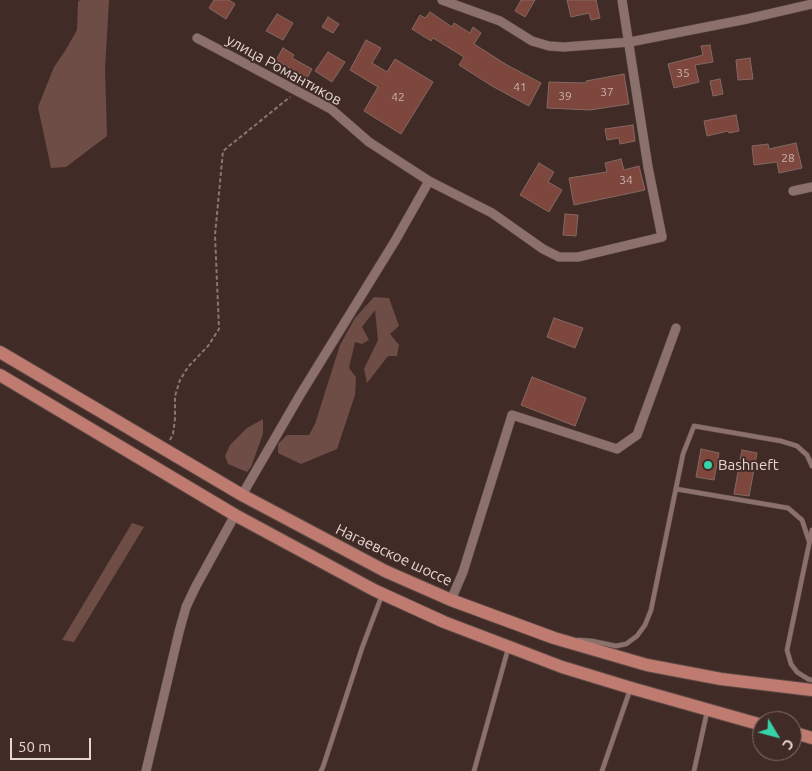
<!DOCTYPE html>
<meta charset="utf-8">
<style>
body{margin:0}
#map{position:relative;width:812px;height:771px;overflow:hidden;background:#412b26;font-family:Ubuntu,sans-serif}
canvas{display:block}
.north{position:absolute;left:752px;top:711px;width:50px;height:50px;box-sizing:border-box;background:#412b26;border:1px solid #836f6b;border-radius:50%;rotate:127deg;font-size:14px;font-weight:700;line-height:20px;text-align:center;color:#e5d6d3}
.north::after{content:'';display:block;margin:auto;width:18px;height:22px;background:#34d4a8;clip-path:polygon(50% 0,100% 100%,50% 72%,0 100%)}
.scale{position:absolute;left:10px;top:738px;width:81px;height:22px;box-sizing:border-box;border:2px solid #e5d6d3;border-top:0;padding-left:6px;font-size:15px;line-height:18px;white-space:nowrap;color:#e5d6d3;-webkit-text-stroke:4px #412b26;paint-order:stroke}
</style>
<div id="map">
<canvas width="812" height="771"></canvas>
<div class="north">С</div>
<div class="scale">50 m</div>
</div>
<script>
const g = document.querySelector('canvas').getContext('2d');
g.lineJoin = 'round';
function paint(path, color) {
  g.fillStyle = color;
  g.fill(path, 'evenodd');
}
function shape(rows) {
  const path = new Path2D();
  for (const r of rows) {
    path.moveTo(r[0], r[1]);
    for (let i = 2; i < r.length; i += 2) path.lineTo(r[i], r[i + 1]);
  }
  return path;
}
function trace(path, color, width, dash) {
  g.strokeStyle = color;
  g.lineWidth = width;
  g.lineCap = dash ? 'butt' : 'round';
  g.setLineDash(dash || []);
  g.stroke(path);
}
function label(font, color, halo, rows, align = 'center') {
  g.font = font + ' Ubuntu,sans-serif';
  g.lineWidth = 4;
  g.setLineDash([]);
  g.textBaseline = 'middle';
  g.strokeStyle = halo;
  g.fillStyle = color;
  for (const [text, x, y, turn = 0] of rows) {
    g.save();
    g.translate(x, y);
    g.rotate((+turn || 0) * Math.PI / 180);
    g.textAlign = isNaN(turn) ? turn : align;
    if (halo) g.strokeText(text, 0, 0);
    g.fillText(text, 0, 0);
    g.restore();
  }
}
paint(shape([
 [80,0,109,0,105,69,107,136,66,167,51,168,38,107,54,67,65,51,77,30,78,2],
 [374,297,389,298,399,326,390,334,399,345,397,356,388,356,367,383,364,369,378,340,375,310,362,327,369,340,362,344,355,342,349,368,356,377,355,395,337,449,301,464,278,453,278,444,287,435,309,435,315,424,340,345,355,318],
 [263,419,263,434,251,467,247,472,228,464,225,456,230,445,247,428],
 [132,523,144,527,74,642,62,640]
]), '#6e4d46');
const building = shape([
 [214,0,229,0,235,4,226,19,209,8,214,0],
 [521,0,535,0,525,17,515,11,521,0],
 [567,0,596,0,600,18,591,20,589,13,571,17,567,0],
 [430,12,452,27,454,23,470,33,473,27,481,33,474,44,507,65,541,83,529,106,492,86,459,65,464,57,433,38,431,41,412,29,420,15,425,18,430,12],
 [277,14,293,23,283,40,266,31,277,14],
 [328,17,339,24,333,33,322,27,328,17],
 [366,40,381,48,372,63,387,72,395,59,433,82,401,134,364,111,378,87,350,70,366,40],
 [710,45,713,62,695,65,699,82,674,88,668,64,703,55,701,46,710,45],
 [283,48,294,55,292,58,312,69,307,78,276,60,283,48],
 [328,52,345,62,332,82,315,71,328,52],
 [750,58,753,79,738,80,736,60,750,58],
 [624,74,629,104,590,110,547,108,549,82,586,83,586,81,624,74],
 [720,79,723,94,713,96,710,81,720,79],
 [736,115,739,131,729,133,728,131,707,136,704,121,736,115],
 [633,125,635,141,620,144,619,138,607,140,605,129,633,125],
 [796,143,802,168,779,173,777,162,754,165,752,146,768,144,769,149,796,143],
 [621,159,624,170,639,166,645,190,574,205,569,178,607,172,605,163,621,159],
 [539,163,554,172,548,182,562,190,549,212,520,195,539,163],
 [565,214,578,215,576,236,563,235,565,214],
 [554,318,583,328,575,348,547,337,554,318],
 [532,377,586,398,575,426,521,405,532,377],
 [701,449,719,453,714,480,696,477,701,449],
 [742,450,757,453,749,496,734,494,742,450]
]);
paint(building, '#7d473d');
trace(building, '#836963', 1);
const service = shape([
 [676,489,788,508,802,520,809,541],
 [812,530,787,650,791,664,797,672,808,679,812,680],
 [579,640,592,641,616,646,626,644,637,636,645,625,651,610,683,454,694,426,781,441,797,446,807,455,812,466],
 [321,771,323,767,362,648,382,595],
 [474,771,508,649],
 [602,771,630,690],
 [694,771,707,712]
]);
const minor = shape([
 [442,0,500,21,532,41,549,46,564,47,630,42,747,19,812,4],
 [197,38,331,109,369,142,429,181,492,213,543,249,559,257,578,257,662,237,648,167,622,0],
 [793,191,812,187],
 [242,495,300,395,395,241,429,181],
 [451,600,463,572,512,415,617,449,637,435,676,328],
 [146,771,179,632,186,607,196,586,235,515]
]);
const primary = shape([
 [0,352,242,495,385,571,451,600,554,638,647,665,721,679,812,690],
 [0,375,235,515,374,590,444,622,562,667,631,688,762,725],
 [792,732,812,738]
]);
trace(service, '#5c4a46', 5.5);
trace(minor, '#5c4a46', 10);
trace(primary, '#5c4a46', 14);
trace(shape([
 [170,440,173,434,175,419,175,396,180,380,188,367,208,346,219,329,215,235,223,151,290,97]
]), '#8a7773', 2, [4, 2.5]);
trace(service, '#8b706b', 4.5);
trace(minor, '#8b706b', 9);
trace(primary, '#bf7b6f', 12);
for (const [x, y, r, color] of [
 [708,465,5,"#34d4a8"]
]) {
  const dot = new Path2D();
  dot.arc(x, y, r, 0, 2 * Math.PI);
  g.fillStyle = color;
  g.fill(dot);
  trace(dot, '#412b26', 2);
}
label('12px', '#cbb2ae', null, [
 ["35",683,73],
 ["41",520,87],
 ["37",607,92],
 ["39",565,96],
 ["42",398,97],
 ["28",788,158],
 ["34",626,180]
]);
label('15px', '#e5d6d3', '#412b26', [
 ["улица Романтиков",284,70,29],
 ["Нагаевское шоссе",394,555,25]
]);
label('15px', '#e5d6d3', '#412b26', [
 ["Bashneft",718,465]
], 'left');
</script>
